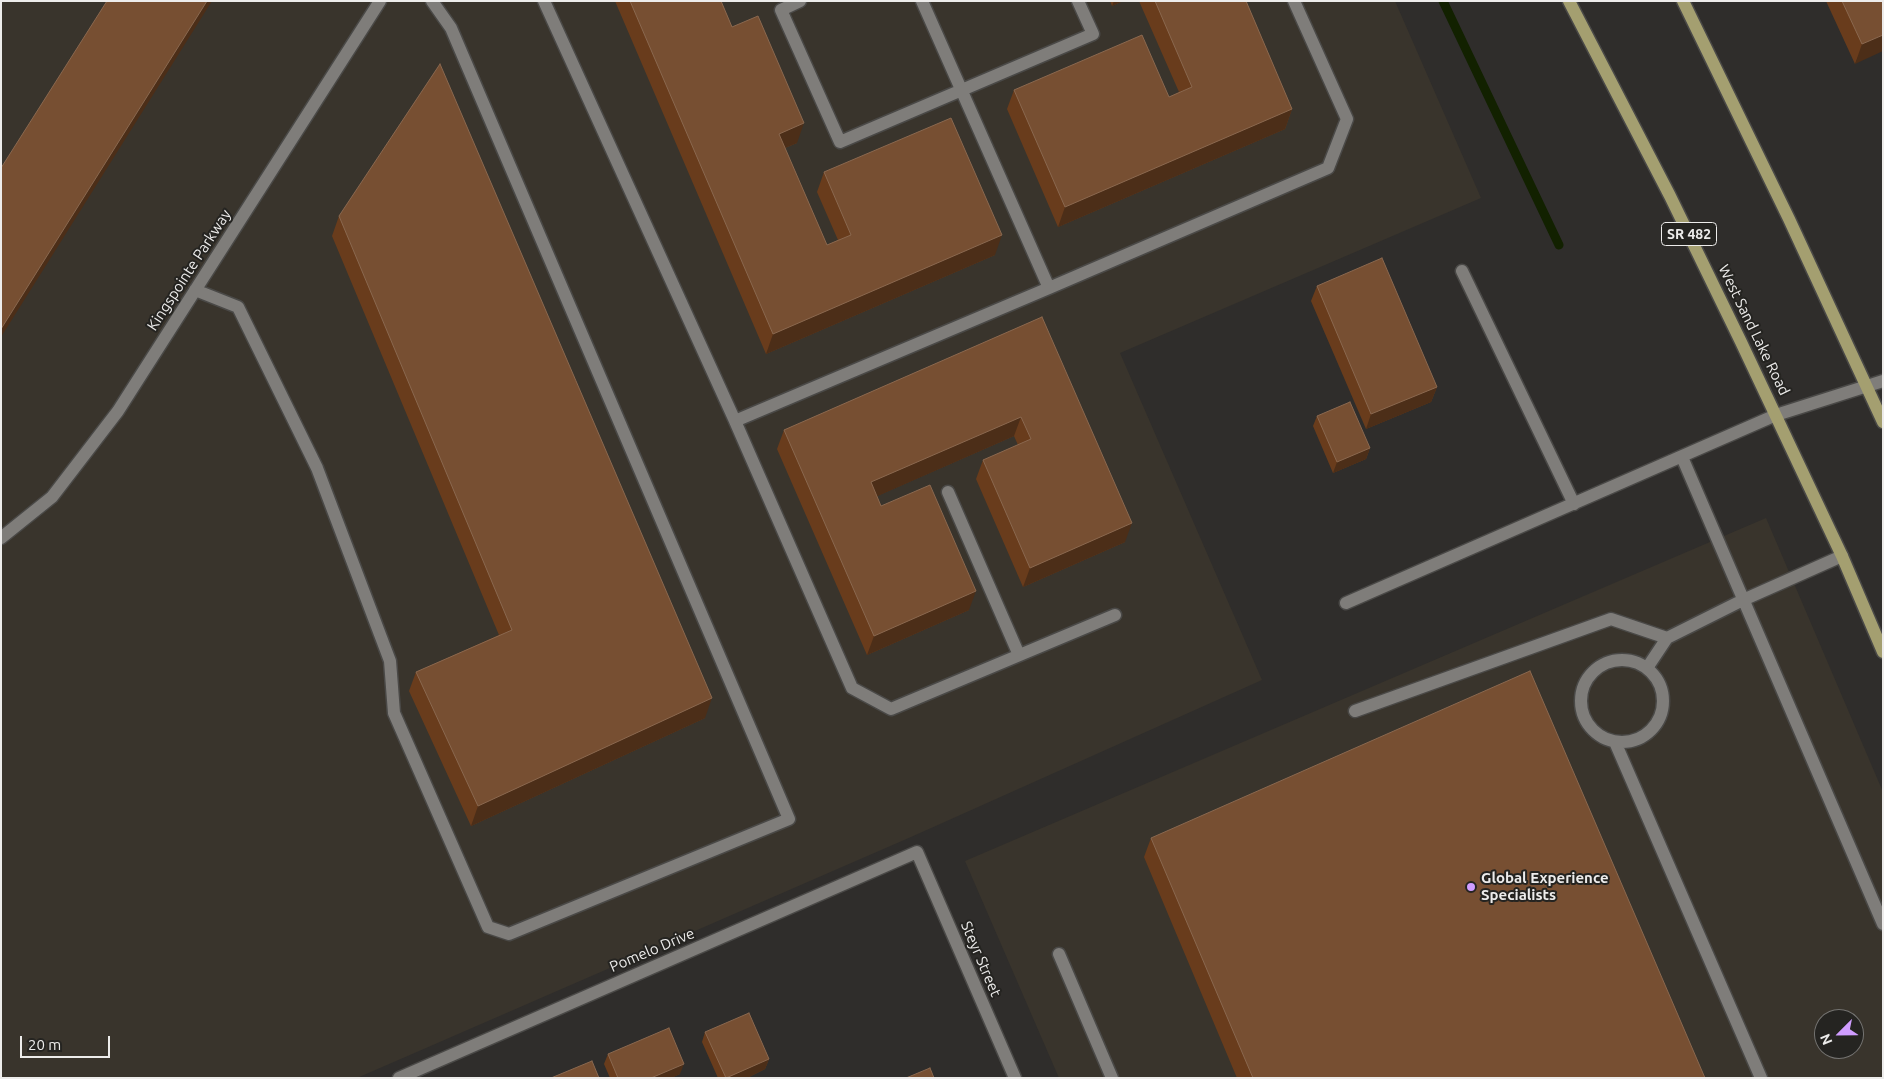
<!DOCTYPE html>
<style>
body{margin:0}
#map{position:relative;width:1884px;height:1079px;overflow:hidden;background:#2f2d2b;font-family:Ubuntu,sans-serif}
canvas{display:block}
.frame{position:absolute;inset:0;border:2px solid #edeceb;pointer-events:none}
.north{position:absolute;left:1814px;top:1009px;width:50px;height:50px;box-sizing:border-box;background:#252421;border:1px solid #757472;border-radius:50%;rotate:247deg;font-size:14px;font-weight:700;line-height:20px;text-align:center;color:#edeceb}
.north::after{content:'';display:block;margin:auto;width:18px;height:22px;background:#d09dff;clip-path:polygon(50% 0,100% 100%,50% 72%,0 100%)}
.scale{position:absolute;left:20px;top:1036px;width:90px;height:22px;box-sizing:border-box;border:2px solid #edeceb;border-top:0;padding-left:6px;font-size:15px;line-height:18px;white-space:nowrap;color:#edeceb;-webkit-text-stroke:4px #252421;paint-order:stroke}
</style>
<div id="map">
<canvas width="1884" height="1079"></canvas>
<div class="frame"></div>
<div class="north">N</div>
<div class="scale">20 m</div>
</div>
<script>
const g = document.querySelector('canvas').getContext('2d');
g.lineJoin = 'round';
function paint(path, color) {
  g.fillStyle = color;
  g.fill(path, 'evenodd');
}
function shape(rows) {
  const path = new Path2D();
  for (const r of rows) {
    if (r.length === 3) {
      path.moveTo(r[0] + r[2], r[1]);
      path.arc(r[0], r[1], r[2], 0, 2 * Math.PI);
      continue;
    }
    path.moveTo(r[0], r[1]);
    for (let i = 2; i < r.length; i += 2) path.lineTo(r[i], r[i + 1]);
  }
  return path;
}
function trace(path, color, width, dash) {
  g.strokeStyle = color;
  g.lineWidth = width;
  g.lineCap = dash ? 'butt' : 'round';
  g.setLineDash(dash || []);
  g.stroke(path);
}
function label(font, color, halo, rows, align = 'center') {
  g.font = font + ' Ubuntu,sans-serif';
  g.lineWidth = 4;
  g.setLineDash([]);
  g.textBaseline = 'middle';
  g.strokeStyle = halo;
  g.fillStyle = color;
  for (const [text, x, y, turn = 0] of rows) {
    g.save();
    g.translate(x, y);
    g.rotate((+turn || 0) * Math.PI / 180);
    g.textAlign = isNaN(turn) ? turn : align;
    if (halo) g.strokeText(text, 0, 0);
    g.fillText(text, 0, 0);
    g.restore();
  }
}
paint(shape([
 [1,1,1395,1,1481,198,1120,353,1262,680,911,837,357,1078,1,1078],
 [1766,518,1883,792,1883,1078,1059,1078,965,861],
 [1824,1019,1854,1019,1854,1049,1824,1049]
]), '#39342c');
trace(shape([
 [1443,1,1559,245]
]), '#122100', 9);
const minor = shape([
 [544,1,735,421],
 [800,1,781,10,840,142,1093,34,1078,1],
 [922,1,1049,288,1328,168,1347,119,1294,1],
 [1462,271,1574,504],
 [1049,288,735,421,852,688,891,709,1115,615],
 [195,290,238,307,317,468,390,661,394,713,488,927,509,934,789,819,451,28,432,1],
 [1682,457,1883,924],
 [948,492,1019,655],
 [1,538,52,497,118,411,380,1],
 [1346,603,1776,415,1883,381],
 [1622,701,41],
 [1647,668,1667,638,1743,600,1842,556],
 [1355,711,1611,619,1667,638],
 [1615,742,1761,1078],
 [1059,954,1112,1078],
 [399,1078,917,852,1015,1078]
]);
const major = shape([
 [1569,1,1670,196,1741,342,1842,556,1883,652],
 [1683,1,1789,219,1883,422]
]);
trace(minor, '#4a4947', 15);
trace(major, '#4a4947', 15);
trace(minor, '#7f7d7a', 12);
trace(major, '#a49f70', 12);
paint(shape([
 [615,1,721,1,732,27,797,143,785,148,827,245,838,240,817,192,824,172,995,255,766,354],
 [1110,1,1123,1,1112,6],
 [1139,1,1246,1,1292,109,1285,129,1058,227,1007,109,1014,90,1169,97,1179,92],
 [1826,1,1883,1,1855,64],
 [339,216,705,718,471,826,409,691,416,672,499,635,332,236],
 [1317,286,1437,387,1431,402,1366,429,1311,301],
 [1042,317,1125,542,1023,587,976,479,983,460,1018,445,1014,436,877,496,881,506,969,610,867,655,777,449,784,430],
 [1317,416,1370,448,1366,459,1333,473,1313,426],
 [1151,838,1705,1078,1237,1078,1144,857],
 [705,1032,769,1059,765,1069,747,1078,718,1078,702,1042],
 [608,1054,680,1074,671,1078,610,1078,604,1064]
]), '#693c1c');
paint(shape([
 [207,1,212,1,1,337,1,329],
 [1114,1,1123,1,1112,6],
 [1883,35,1883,51,1855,64,1862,44],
 [1292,109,1285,129,1058,227,1065,207],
 [804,123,797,143,772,153,779,134],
 [1002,235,995,255,766,354,773,334],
 [1437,387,1431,402,1366,429,1371,414],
 [1021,417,1014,436,864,502,871,482],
 [1370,448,1366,459,1333,473,1337,462],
 [1132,523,1125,542,1023,587,1030,568],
 [976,591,969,610,867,655,874,636],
 [712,698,705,718,471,826,478,806],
 [769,1059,765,1069,747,1078,727,1078],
 [684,1064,680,1074,671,1078,651,1078]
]), '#4c2e18');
const building = shape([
 [107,1,207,1,1,329,1,168,107,1],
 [630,1,721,1,732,27,758,16,804,123,779,134,827,245,851,235,824,172,951,118,1002,235,773,334,630,1],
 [1155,1,1246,1,1292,109,1065,207,1014,90,1142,35,1169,97,1192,87,1155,1],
 [1842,1,1883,1,1883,35,1862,44,1842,1],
 [440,64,712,698,478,806,416,672,512,630,339,216,440,64],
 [1382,258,1437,387,1371,414,1317,286,1382,258],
 [1042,317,1132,523,1030,568,983,460,1031,439,1021,417,871,482,881,506,930,485,976,591,874,636,784,430,1042,317],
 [1350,402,1370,448,1337,462,1317,416,1350,402],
 [1530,671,1705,1078,1253,1078,1151,838,1530,671],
 [749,1013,769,1059,726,1078,705,1032,749,1013],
 [669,1028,684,1064,651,1078,618,1078,608,1054,669,1028],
 [592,1061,599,1078,551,1078,592,1061],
 [930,1068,934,1078,906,1078,930,1068]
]);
paint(building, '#774f32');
trace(building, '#8a684f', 1);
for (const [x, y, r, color] of [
 [1471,887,5,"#d09dff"]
]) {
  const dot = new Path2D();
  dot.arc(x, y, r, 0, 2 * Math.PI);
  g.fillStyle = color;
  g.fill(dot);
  trace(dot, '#252421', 2);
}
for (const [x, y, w] of [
 [1689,234,55]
]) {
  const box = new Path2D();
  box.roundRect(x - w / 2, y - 11.5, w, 23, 4);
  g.fillStyle = '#252421';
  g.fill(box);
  trace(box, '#edeceb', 1);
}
label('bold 14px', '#edeceb', null, [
 ["SR 482",1689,234]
]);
label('15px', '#edeceb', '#252421', [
 ["Kingspointe Parkway",189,270,-57],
 ["West Sand Lake Road",1754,330,64],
 ["Pomelo Drive",652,950,-23],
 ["Steyr Street",981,959,67]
]);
label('bold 15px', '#edeceb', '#252421', [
 ["Global Experience",1481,878],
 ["Specialists",1481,895]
], 'left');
</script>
